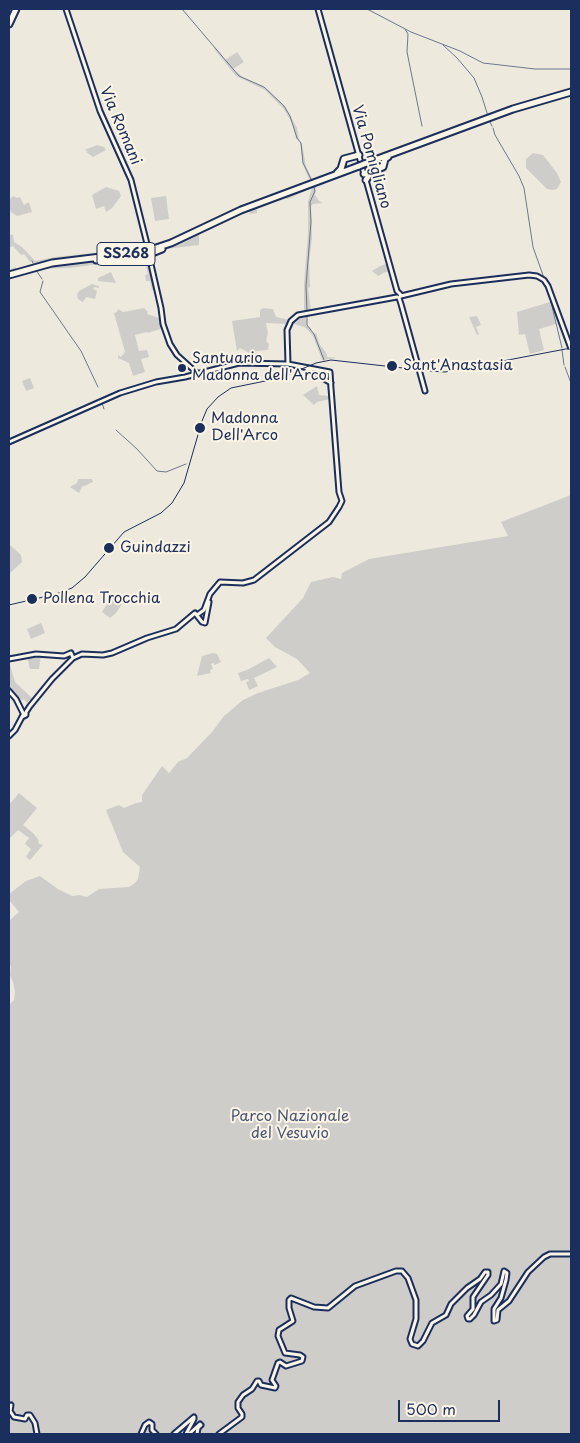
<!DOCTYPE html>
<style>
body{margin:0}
#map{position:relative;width:580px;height:1443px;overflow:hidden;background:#eee9dd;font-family:"Playpen Sans",sans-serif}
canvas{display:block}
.frame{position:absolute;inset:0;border:10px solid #1b2f5e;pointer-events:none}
.scale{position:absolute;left:398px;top:1400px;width:102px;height:22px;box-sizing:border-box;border:2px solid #1b2f5e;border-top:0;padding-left:6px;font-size:15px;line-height:18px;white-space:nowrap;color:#1b2f5e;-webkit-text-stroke:4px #fcf5e5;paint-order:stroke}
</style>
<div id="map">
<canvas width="580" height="1443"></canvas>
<div class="frame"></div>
<div class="scale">500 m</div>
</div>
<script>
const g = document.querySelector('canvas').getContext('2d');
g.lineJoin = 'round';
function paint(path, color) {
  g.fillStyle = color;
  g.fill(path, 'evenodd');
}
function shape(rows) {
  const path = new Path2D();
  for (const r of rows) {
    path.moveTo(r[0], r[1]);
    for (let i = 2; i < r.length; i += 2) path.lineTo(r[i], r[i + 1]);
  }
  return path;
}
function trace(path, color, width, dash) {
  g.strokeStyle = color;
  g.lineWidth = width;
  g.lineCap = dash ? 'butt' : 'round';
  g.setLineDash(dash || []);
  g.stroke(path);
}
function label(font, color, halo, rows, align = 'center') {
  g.font = font + ' "Playpen Sans",sans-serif';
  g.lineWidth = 4;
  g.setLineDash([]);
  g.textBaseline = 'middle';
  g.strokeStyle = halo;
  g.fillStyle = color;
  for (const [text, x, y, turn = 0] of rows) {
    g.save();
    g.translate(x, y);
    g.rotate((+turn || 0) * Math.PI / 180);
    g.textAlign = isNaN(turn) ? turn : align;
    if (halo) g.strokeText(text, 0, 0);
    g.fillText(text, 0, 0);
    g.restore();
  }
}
paint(shape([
 [215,47,225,60,237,52,244,62,233,69,244,78,265,87,285,106,297,128,299,140,302,144,306,166,312,179,309,179,303,164,300,143,296,138,292,123,283,108,265,90,236,76,214,49],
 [97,145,104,147,106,150,93,157,86,152,88,151,84,150],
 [533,153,543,155,557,173,561,182,557,189,552,190,547,189,526,168,526,159],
 [323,182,323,184,316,187,315,195,319,201,323,203,313,204,311,206,312,238,309,262,310,287,308,288,311,311,304,312,304,284,308,234,308,202,312,188,288,199,284,198,257,208,257,213,250,214,249,210,218,221],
 [106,187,119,191,121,196,112,208,106,212,104,206,96,209,92,195],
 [13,196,17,198,20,197,24,205,29,202,32,212,17,216,11,212,9,208,9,200],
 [166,196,169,219,155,221,151,198],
 [199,232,199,245,165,249,159,255,158,252],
 [9,234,13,235,14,242,22,247,35,261,55,257,105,252,54,259,9,274,9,270,15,267,17,269,34,263,33,261,30,262,24,254,21,255,13,246,9,248],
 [110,260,146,262,149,264,156,287,154,290,152,290,150,281,146,281,145,275,148,274,146,265,130,266,121,261,70,268,37,269,9,279,9,276,38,267],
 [386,264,388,266,390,271,383,273,378,276,372,271,380,266],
 [111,272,116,283,98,281,98,278],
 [92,284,99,286,99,288,94,287,93,289,97,291,95,299,86,297,83,302,78,299,77,295,79,291],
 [550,302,556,324,539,329,544,350,530,354,525,334,519,335,517,312],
 [144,308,148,312,147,314,159,318,163,328,148,333,147,332,135,335,139,351,147,350,149,357,141,359,145,372,133,376,129,363,118,358,118,355,121,357,125,352,114,313,117,312,118,309,123,312],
 [263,308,273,309,276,317,290,320,288,324,266,323,268,333,266,341,269,344,268,350,256,351,257,354,251,354,240,348,237,351,232,321,260,317,260,310],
 [306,314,307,326,309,326,314,334,316,333,320,345,327,354,327,357,337,358,322,360,313,336,308,330,304,327,291,323,299,316],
 [477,316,481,325,476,327,479,334,477,335,469,317],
 [30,378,34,388,26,391,22,381],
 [317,386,319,395,330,396,330,399,317,402,314,405,303,395],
 [78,479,92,479,93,482,82,487,79,493,70,487,77,483],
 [571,495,571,1434,9,1434,9,1005,14,1000,15,992,13,982,10,975,11,967,9,963,9,921,19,912,9,900,9,894,26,881,40,876,58,889,72,896,79,895,87,897,99,889,129,887,135,883,138,879,140,867,123,852,106,810,119,805,124,808,136,803,142,802,142,795,162,766,169,773,178,762,187,758,212,732,224,716,243,700,258,693,298,680,310,673,297,659,275,647,266,638,303,598,311,582,333,577,341,579,342,573,369,559,508,536,501,522],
 [9,544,21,555,22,562,9,574],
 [115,597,123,602,116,613,110,618,102,612,111,598,113,599],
 [41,623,45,633,31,639,27,629],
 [213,653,217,654,221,662,215,665,213,663,211,664,213,669,210,670,211,673,197,676,202,656],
 [41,655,39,669,30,669,27,656],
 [269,658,277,667,254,678,258,686,249,690,246,682,249,681,248,679,241,681,238,673,247,670],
 [9,661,15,682,32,698,31,702,29,700,27,703,24,699,19,702,9,689],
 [19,793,37,808,23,825,33,833,38,839,39,844,43,845,30,860,26,857,31,849,25,844,29,838,18,830,9,839,9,805]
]), '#cfcdca');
trace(shape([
 [182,9,239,76,264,87,284,106,290,116,297,138,301,143,303,163,311,179],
 [367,9,411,32,460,51,483,63,535,69,571,69],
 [405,29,408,34,407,52,422,126],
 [443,45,457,58,474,78,482,97,488,116],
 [489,120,492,126],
 [493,128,495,135,519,176,524,188,533,247,544,278],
 [32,261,33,263],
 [36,270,42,279],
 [43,281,40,292,81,351,98,387],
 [549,294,562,348],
 [307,312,306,286,311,222,310,202,315,191,313,184],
 [307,315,307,325,314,334,324,360],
 [562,350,564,365],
 [565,367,571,383],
 [102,403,104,409],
 [116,430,137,449,157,471,166,472,186,464]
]), '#6c778f', 1);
const secondary = shape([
 [66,9,100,111,131,180,148,248],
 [318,9,364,174],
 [366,180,397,291,401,295,399,298,401,304,425,391],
 [147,258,150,258,149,261,146,261,147,258],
 [150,260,161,308,163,324,170,344,177,355,197,373],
 [401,296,451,284,529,275,537,276,544,280,548,286,570,346],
 [288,364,287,330,291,321,298,315,397,297],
 [307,369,331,383],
 [9,442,120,393,156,382,185,377,239,363,288,364,330,372,331,389],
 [197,615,204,610,210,594,220,582,243,583,254,580,329,522,339,507,342,501,339,492,331,388],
 [9,659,36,654,64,656,71,653,73,658],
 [9,691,16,699,24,715],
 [22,717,26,715,26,712,30,706,52,679,73,658,82,654,103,655,112,653,147,638,176,629,195,613,202,622,205,623,209,602],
 [9,736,15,730,23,715],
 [9,1406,11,1405,10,1411,14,1417,25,1419,27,1415,30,1415,35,1423,37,1434],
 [141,1434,145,1425,149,1422,152,1424,152,1430,156,1434],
 [174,1434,194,1417,194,1419,186,1434],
 [189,1434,200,1424,201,1425,198,1428,197,1434],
 [219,1434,242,1417,242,1414,238,1408,238,1402,243,1395,252,1389,257,1381,259,1381,261,1385,275,1388,276,1386,272,1380,278,1363,280,1362,286,1366,302,1361,303,1357,300,1355,285,1353,278,1336,279,1330,293,1321,289,1308,289,1300,291,1298,314,1307,328,1308,355,1286,396,1271,402,1271,408,1278,416,1300,416,1319,410,1339,412,1344,418,1346,423,1341,432,1323,446,1315,451,1304,467,1288,480,1279,485,1272,488,1272,488,1275,473,1297,473,1309,467,1316,468,1319,470,1319,474,1315,481,1302,491,1295,501,1284,504,1271,507,1273,506,1280,501,1298,494,1309,494,1321,497,1320,498,1310,509,1301,528,1272,544,1257,550,1254,571,1254]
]);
const highway = shape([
 [9,24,16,9],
 [364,164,513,109,571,92],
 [337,173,341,169,344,159,359,155],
 [364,174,383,167,385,159,388,157],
 [366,180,371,172],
 [150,256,152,253,162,249],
 [96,260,122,259,147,261],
 [9,275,52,263,133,253,156,248,171,243,241,210,359,166]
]);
trace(secondary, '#1b2f5e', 7);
trace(highway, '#1b2f5e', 9);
trace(secondary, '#fcf5e5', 3);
trace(highway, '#fcf5e5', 5);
trace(shape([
 [9,605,56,594,72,588,85,577,124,532,161,513,172,503,184,483,202,421,207,409,218,397,231,388,280,378,316,363,331,360,430,371,445,372,571,348]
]), '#1b2f5e', 1);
const secondaryBridge = shape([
 [148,248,149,252],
 [570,346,571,349]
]);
const highwayBridge = shape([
 [359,166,364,164],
 [106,254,109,258]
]);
trace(secondaryBridge, '#1b2f5e', 7, []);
trace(highwayBridge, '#1b2f5e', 9, []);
trace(secondaryBridge, '#fcf5e5', 3);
trace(highwayBridge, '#fcf5e5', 5);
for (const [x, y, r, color] of [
 [392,366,6,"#1b2f5e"],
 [182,368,5,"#1b2f5e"],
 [200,428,6,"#1b2f5e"],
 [109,548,6,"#1b2f5e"],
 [32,599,6,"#1b2f5e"]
]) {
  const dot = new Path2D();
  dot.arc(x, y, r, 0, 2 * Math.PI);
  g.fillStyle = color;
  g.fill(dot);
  trace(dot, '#fcf5e5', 2);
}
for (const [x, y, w] of [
 [126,254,58]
]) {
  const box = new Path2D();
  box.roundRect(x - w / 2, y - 11.5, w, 23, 4);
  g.fillStyle = '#fcf5e5';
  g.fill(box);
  trace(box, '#1b2f5e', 1);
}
label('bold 14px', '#1b2f5e', null, [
 ["SS268",126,254]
]);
label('15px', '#1b2f5e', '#fcf5e5', [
 ["Via Romani",120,126,67],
 ["Via Pomigliano",371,157,74]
]);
label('15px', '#1b2f5e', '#fcf5e5', [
 ["Santuario",192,359],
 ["Madonna dell'Arco",192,376],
 ["Sant'Anastasia",403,366],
 ["Madonna",211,419],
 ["Dell'Arco",211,436],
 ["Guindazzi",120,548],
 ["Pollena Trocchia",43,599]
], 'left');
label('15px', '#485679', '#fcf5e5', [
 ["Parco Nazionale",290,1117],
 ["del Vesuvio",290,1134]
]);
</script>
